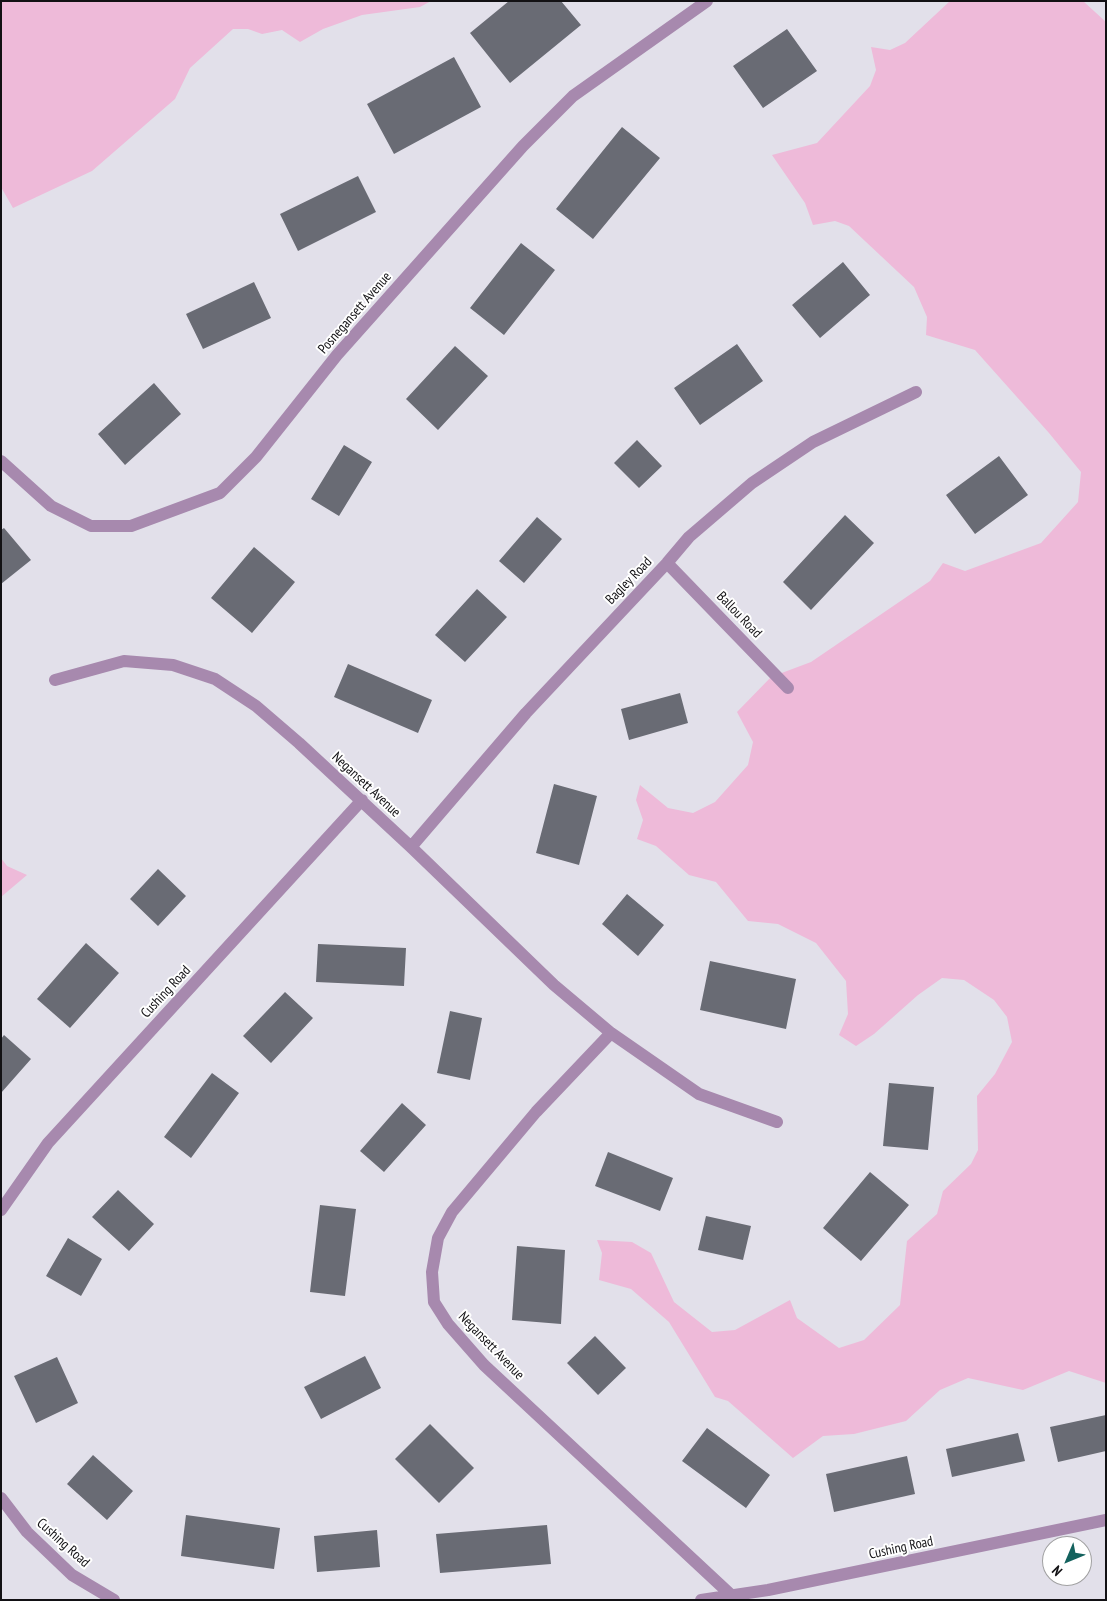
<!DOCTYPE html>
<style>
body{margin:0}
#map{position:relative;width:1107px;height:1601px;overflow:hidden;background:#e2e0ea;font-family:"PT Sans Narrow",sans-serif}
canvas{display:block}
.frame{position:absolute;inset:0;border:2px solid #121114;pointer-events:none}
.north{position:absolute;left:1042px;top:1536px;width:50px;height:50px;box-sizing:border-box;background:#fff;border:1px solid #a0a0a1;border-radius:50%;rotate:225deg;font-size:14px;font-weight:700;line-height:20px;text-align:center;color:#121114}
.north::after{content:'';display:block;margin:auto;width:18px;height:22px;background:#14625e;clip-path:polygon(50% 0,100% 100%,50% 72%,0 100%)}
</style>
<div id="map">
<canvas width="1107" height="1601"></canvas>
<div class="frame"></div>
<div class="north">N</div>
</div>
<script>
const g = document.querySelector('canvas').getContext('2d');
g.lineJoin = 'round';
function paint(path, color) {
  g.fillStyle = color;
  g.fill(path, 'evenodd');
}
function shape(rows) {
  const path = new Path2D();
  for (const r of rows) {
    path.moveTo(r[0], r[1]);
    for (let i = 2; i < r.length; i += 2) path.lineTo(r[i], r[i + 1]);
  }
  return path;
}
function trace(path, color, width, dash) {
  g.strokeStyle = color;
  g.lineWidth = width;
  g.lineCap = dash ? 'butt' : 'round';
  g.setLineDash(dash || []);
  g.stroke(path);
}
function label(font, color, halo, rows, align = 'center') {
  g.font = font + ' "PT Sans Narrow",sans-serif';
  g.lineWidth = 4;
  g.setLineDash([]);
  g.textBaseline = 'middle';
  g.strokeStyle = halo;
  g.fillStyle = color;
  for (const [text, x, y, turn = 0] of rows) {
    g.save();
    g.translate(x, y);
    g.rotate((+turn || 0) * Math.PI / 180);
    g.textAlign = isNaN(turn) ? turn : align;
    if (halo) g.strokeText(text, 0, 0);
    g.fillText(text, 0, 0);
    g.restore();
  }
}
paint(shape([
 [1,1,431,1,420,7,362,15,323,29,300,42,282,30,262,34,248,29,233,29,190,68,175,99,92,171,13,208,1,187],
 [950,1,1083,1,1106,22,1106,1383,1069,1371,1023,1390,968,1378,940,1390,906,1421,854,1434,823,1436,793,1458,728,1401,715,1397,669,1322,631,1289,599,1280,602,1253,597,1240,632,1242,651,1253,674,1302,712,1332,735,1330,790,1300,797,1318,839,1348,864,1340,900,1305,907,1241,937,1214,943,1191,971,1164,978,1150,977,1096,995,1074,1012,1042,1007,1017,994,1000,964,980,942,978,918,995,874,1034,856,1046,839,1035,848,1014,846,981,816,943,778,924,748,921,716,882,689,875,656,846,637,839,643,820,636,800,640,785,668,808,693,813,715,802,748,765,753,742,737,712,771,677,811,662,930,581,943,563,965,571,1041,543,1078,502,1081,472,1049,433,975,350,926,335,927,317,914,287,849,226,835,221,813,225,805,203,772,155,817,143,870,86,876,70,871,47,890,50,905,43],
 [1,858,7,866,27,875,1,897]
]), '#eebad9');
paint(shape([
 [509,1,561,1,581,25,510,83,470,33],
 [787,29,817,71,763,108,733,66],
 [454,57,481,107,394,154,367,104],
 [622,127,660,158,593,239,556,209],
 [358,176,376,212,298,251,280,214],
 [521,243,555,270,504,335,470,308],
 [843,262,870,295,820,338,792,305],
 [254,282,271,318,203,349,186,314],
 [737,344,763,381,700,425,674,388],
 [455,346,488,376,438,430,406,399],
 [154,383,181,414,125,465,98,434],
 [637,440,662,466,639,488,614,463],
 [344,445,372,462,339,516,311,499],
 [999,456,1028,495,975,534,946,495],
 [845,515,874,543,811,610,783,582],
 [537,517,562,539,524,583,499,561],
 [4,528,31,560,1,584,1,530],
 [254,547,295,582,252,633,211,598],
 [477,589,507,617,465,662,435,635],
 [348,664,432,700,418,733,334,697],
 [680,693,688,723,629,740,621,709],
 [554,784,597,796,579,865,536,853],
 [158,869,186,896,158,926,130,899],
 [627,894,664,925,638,956,602,924],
 [86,943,119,973,70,1028,37,999],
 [318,944,406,948,404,986,316,982],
 [710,961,796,979,786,1029,700,1010],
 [285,992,313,1018,271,1063,243,1036],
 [450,1011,482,1018,470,1080,437,1073],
 [4,1035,31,1059,1,1093,1,1039],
 [212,1073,239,1093,191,1158,164,1137],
 [889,1083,934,1087,928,1150,883,1146],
 [402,1103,426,1125,384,1172,360,1151],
 [608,1152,673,1178,660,1211,595,1186],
 [870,1172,909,1205,861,1261,823,1228],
 [118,1190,154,1224,129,1251,92,1217],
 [320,1205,356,1209,345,1296,310,1292],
 [706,1216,751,1226,743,1260,698,1250],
 [68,1238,102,1259,81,1296,46,1276],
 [517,1246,565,1250,561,1324,512,1320],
 [595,1336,626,1368,598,1395,567,1363],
 [365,1356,381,1388,321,1419,304,1387],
 [57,1357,78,1403,36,1423,14,1376],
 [1106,1415,1106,1451,1058,1462,1050,1427],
 [430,1424,474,1468,439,1503,395,1459],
 [707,1428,770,1475,746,1508,682,1461],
 [1018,1433,1025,1461,952,1477,946,1449],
 [93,1455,133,1491,107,1520,67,1484],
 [907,1456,915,1494,834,1512,826,1474],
 [186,1515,280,1528,274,1569,181,1556],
 [547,1525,551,1564,440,1573,436,1534],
 [377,1530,380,1567,317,1572,314,1536]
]), '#696b74');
trace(shape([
 [1,461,51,506,91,526,131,526,220,493,256,457,337,355,523,146,573,96,707,1],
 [667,563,788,688],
 [55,680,124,661,173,665,215,679,256,706,299,743,411,847,554,985,611,1033,699,1094,777,1122],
 [411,847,526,713,667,563,689,537,752,483,813,442,916,392],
 [611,1033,536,1112,452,1212,438,1238,432,1272,434,1302,448,1324,484,1365,731,1595],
 [1,1210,48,1143,362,800],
 [1,1498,27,1532,72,1575,114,1600],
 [701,1600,768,1590,1106,1520]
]), '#a789ae', 12);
label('14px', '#121114', '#fff', [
 ["Posnegansett Avenue",355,313,-49],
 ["Bagley Road",629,581,-46],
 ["Ballou Road",739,615,46],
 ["Negansett Avenue",366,785,43],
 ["Cushing Road",166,992,-47],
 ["Negansett Avenue",491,1346,46],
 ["Cushing Road",63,1543,42],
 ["Cushing Road",901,1548,-12]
]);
</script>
